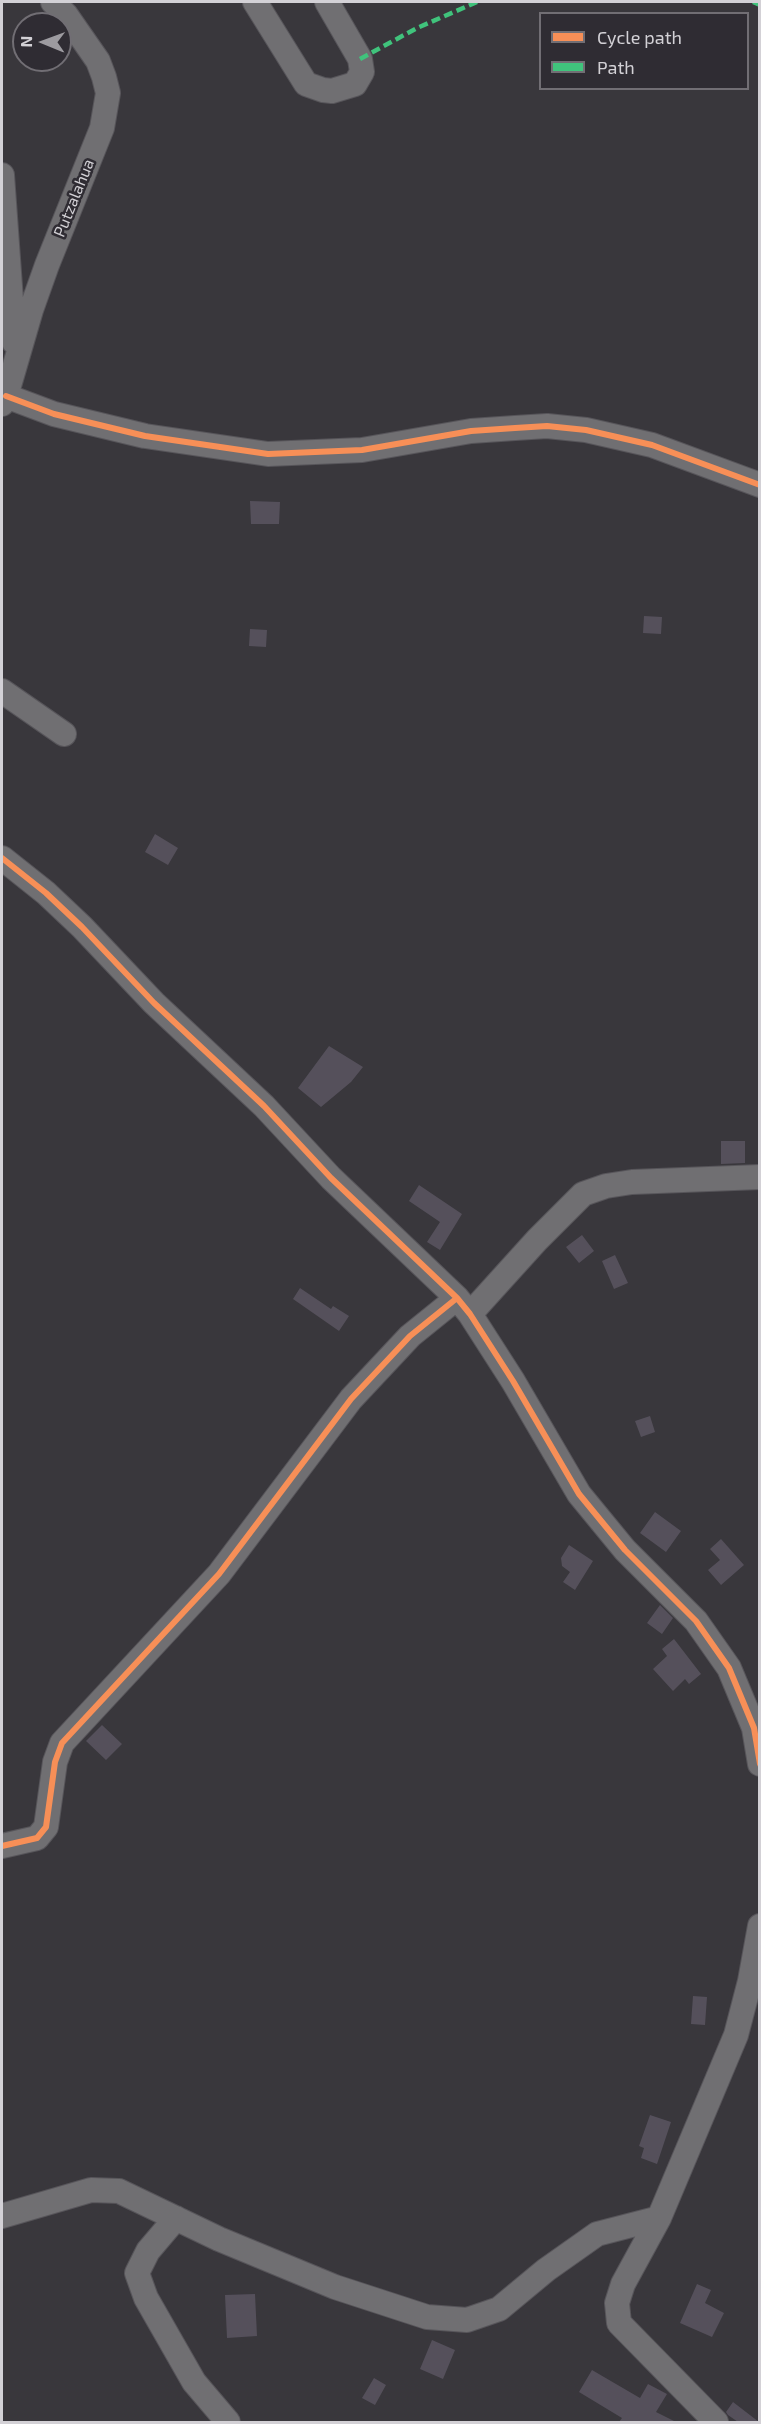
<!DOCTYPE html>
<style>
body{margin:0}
#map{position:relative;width:761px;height:2424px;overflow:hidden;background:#39373c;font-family:"Exo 2",sans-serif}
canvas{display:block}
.frame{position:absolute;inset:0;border:3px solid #d3d1d6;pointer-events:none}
.legend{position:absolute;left:539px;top:12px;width:210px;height:78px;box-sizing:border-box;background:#2f2c33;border:2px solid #716e74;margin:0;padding:8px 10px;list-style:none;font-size:18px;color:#d3d1d6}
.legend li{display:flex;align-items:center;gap:12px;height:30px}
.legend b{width:30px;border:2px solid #716e74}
.north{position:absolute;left:12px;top:12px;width:60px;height:60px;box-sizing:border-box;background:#2f2c33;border:2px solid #716e74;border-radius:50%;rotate:271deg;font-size:16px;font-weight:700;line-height:24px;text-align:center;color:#d3d1d6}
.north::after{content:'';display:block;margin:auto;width:21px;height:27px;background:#9d9ba0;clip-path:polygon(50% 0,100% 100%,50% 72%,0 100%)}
</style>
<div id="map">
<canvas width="761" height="2424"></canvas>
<div class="frame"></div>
<ul class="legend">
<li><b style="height:8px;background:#f78f57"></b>Cycle path</li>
<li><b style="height:8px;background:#40c37c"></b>Path</li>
</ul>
<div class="north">N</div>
</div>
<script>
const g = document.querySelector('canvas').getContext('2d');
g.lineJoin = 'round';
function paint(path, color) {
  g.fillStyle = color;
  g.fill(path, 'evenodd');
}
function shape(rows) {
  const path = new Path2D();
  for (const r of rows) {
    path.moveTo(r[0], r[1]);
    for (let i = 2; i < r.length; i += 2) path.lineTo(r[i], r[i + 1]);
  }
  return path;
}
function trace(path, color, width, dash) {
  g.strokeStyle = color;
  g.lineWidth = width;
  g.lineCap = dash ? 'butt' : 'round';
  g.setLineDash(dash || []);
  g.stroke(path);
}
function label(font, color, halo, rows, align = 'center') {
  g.font = font + ' "Exo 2",sans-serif';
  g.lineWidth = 5;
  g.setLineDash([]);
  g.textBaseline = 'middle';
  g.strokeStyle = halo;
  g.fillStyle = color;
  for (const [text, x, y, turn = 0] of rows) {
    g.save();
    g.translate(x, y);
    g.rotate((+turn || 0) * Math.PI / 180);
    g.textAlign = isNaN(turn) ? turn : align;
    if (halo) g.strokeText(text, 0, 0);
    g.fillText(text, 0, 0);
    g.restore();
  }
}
paint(shape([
 [250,501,280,502,279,524,251,524],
 [644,616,662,617,661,634,643,633],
 [250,629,267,630,266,647,249,646],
 [155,834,178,848,168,865,145,852],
 [329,1046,363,1067,351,1082,321,1107,298,1088],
 [721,1141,745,1141,745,1163,721,1164],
 [419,1185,462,1214,440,1250,427,1242,440,1222,409,1201],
 [582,1235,594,1251,579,1263,566,1247],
 [615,1255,628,1283,614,1289,602,1261],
 [300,1288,331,1309,333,1306,349,1316,339,1331,293,1299],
 [650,1416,655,1432,641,1437,635,1421],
 [655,1512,681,1531,666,1552,640,1533],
 [721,1539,744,1565,721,1585,708,1570,720,1560,710,1549],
 [569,1545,593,1561,575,1590,563,1582,570,1572,562,1566,561,1558],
 [660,1605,673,1618,662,1634,647,1623],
 [674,1639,701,1674,689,1684,685,1679,673,1691,653,1669,667,1656,662,1649],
 [102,1725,122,1744,106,1760,86,1741],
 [693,1996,707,1997,705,2025,691,2024],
 [650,2115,671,2122,657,2164,641,2158,644,2148,639,2146],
 [697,2284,711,2290,705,2303,724,2313,712,2337,680,2323],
 [255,2294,257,2336,227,2338,225,2295],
 [432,2340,455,2350,443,2379,420,2369],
 [592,2370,640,2398,648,2384,667,2394,656,2412,676,2422,619,2422,622,2418,579,2392],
 [374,2378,386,2385,375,2405,362,2398],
 [733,2402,759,2422,738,2422,728,2415,726,2412]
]), '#55505b');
const minor = shape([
 [255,2,306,84,323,90,332,91,355,84,362,72,360,59,327,2],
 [2,175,14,342],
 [6,396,54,414,145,436,268,454,362,450,471,431,515,428,547,426,586,430,652,445,760,485],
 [2,404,6,396,31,310,47,265,102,128,108,93,104,77,98,61,66,15,53,2],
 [2,691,64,734],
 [2,858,46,893,82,927,154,1003,264,1106,331,1178,457,1298,470,1314,513,1381,579,1494,625,1550,696,1621,729,1668,754,1728,760,1764],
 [470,1314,537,1240,583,1194,606,1186,632,1182,760,1177],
 [2,1846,37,1838,46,1827,55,1762,62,1743,219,1574,351,1399,410,1336,457,1298],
 [2,2216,91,2190,119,2191,219,2239,335,2287,427,2317,467,2320,499,2309,546,2270,597,2234,659,2218],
 [176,2218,148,2251,137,2273,146,2298,194,2382,228,2422],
 [716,2422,619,2323,617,2303,623,2284,659,2218,736,2035,750,1981,760,1926]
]);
trace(minor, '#57555a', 26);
trace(minor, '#706f72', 24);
trace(shape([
 [753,2,760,5],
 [360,59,417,28,477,2]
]), '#40c37c', 4.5, [9, 4.5]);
trace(shape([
 [6,396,54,414,145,436,268,454,362,450,471,431,515,428,547,426,586,430,652,445,760,485],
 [2,858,46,893,82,927,154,1003,264,1106,331,1178,457,1298,470,1314,513,1381,579,1494,625,1550,696,1621,729,1668,754,1728,760,1764],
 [2,1846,37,1838,46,1827,55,1762,62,1743,219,1574,351,1399,410,1336,457,1298]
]), '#f78f57', 6);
label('16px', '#d3d1d6', '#2f2c33', [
 ["Putzalahua",74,198,-68]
]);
</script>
